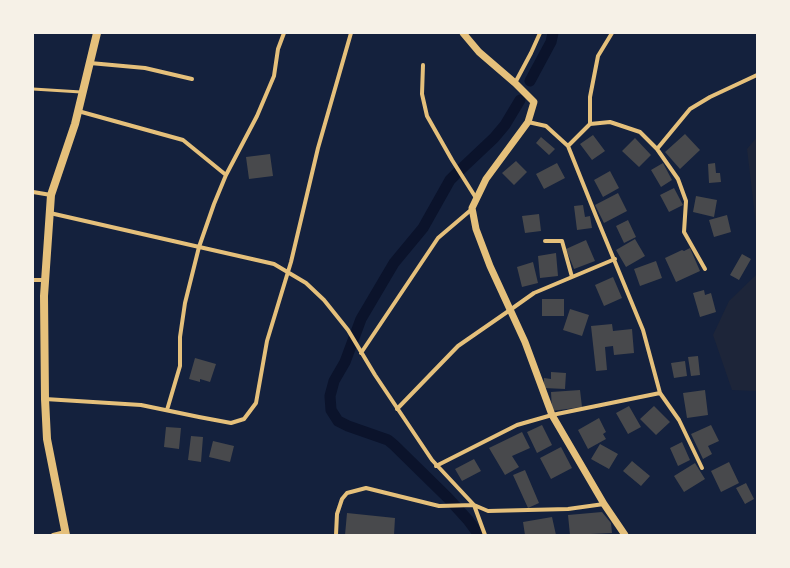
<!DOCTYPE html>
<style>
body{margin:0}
#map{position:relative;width:790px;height:568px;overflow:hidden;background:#14213d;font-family:Signika,sans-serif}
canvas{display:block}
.frame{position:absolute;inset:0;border:34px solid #f6f1e7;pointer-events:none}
</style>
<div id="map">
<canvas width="790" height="568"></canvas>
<div class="frame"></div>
</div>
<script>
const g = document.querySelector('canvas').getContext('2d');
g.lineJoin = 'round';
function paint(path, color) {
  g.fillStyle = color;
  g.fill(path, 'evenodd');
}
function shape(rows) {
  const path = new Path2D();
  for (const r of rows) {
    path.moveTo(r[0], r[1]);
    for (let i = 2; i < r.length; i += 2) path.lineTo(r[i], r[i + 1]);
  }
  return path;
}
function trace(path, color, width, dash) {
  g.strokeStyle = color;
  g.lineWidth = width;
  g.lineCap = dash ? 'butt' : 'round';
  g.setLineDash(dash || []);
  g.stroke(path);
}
paint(shape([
 [757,137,757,233,747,149],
 [757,274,757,391,732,390,713,335,729,301]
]), '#1d2539');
trace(shape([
 [530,81,551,42,553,33],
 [479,535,468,520,448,498,394,445,388,440,348,426,338,421,331,410,330,396,334,381,345,362,361,319,394,263,423,228,450,180,458,172,494,138,505,125,520,100]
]), '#0b132b', 11);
paint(shape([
 [685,134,700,150,680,169,665,152],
 [593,135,605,151,592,160,580,144],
 [541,137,555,149,549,155,536,143],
 [635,138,651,155,639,167,622,151],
 [270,154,273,176,249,179,246,157],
 [516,161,527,172,514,185,502,173],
 [557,163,565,178,544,189,536,174],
 [663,163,672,180,661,187,651,170],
 [715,163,716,173,720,173,721,182,709,183,708,164],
 [610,171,619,188,603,197,594,180],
 [674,188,683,205,669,212,660,195],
 [618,193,627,211,604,223,595,205],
 [696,196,717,200,714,217,693,212],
 [583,205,585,217,590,216,592,228,577,230,574,206],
 [539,214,541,231,525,233,522,216],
 [727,215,731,232,714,237,709,220],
 [628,220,636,237,624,243,616,226],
 [635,239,645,256,626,267,616,250],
 [586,240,595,261,574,269,566,249],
 [690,248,700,271,676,282,665,258,682,250,684,251],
 [556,253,558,276,540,278,538,256],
 [742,254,751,259,739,280,730,275],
 [656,261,662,278,640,286,634,269],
 [533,262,538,283,522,287,517,267],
 [613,277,622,298,604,306,595,285],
 [704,290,705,295,711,293,716,312,700,317,693,293],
 [542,299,564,299,564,316,542,316],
 [570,309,589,315,582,336,563,330],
 [612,324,613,331,632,329,634,353,614,355,613,346,605,347,607,370,596,371,591,326],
 [698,356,700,375,691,376,688,357],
 [195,358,216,364,210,382,200,379,200,382,189,379],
 [685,361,687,376,674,378,671,363],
 [551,372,566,373,565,389,544,388,544,378,551,379],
 [580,390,582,407,552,411,551,392],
 [705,390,708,415,687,418,683,393],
 [629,406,641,427,628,434,616,413],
 [654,406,670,422,656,435,640,419],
 [599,418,606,432,603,434,606,439,588,449,578,430],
 [542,425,552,445,537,453,527,432],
 [711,425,719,441,708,446,712,454,703,459,691,434],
 [166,427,181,428,179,449,164,447],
 [522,432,530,448,512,456,519,467,505,475,489,448],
 [191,436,203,437,201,462,188,460],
 [213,441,234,446,230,462,209,457],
 [682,442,690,460,678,466,670,448],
 [600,444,618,454,609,469,591,459],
 [561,447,572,468,551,479,540,458],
 [474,459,481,471,462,481,455,469],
 [632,461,650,476,641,486,623,471],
 [729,462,739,483,721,492,711,471],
 [695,463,705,479,684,492,674,476],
 [525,470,539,503,528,508,513,475],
 [746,483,754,499,745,504,736,488],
 [602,512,611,523,612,533,570,535,568,515],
 [347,513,395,518,394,535,345,535],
 [552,517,556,535,525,535,523,522]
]), '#48494c');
trace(shape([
 [33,89,81,92]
]), '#e5c07b', 3);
trace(shape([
 [90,63,145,68,192,79],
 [423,65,422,94,427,116,452,160,476,198],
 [515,83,531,53,540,33],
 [78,111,183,140,226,175],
 [590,124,610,122,640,132,657,149,678,179,686,201,684,232,705,269],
 [568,146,590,124,590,97,598,56,612,33],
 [657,149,690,109,710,97,757,75],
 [33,192,51,195],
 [50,213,274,264,306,283,324,300,348,330,375,375,432,460,474,505,485,535],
 [545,241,562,241,572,277],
 [33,280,45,280],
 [361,353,438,238,472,209],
 [660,393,679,420,702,468],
 [45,399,141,405,199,417,231,423,244,419,256,403,267,341,291,262,318,148,351,33],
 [397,409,458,346,510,310,534,293,615,259],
 [167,410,180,366,180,337,185,303,199,247,214,204,226,175,257,116,274,76,278,49,284,33],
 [436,466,517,425,552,415,660,393,643,330,596,216,568,146,546,126,528,122],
 [53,535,65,532],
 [336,535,337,514,342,499,347,493,366,488,439,506,474,505,488,511,568,509,604,504]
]), '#e5c07b', 4);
trace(shape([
 [463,33,479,52,515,83,534,102,528,122,486,179,472,208,476,229,490,266,525,342,552,415,604,504,625,535]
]), '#e5c07b', 7);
trace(shape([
 [66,535,47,439,45,399,44,296,51,195,75,124,97,33]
]), '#e5c07b', 8);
</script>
